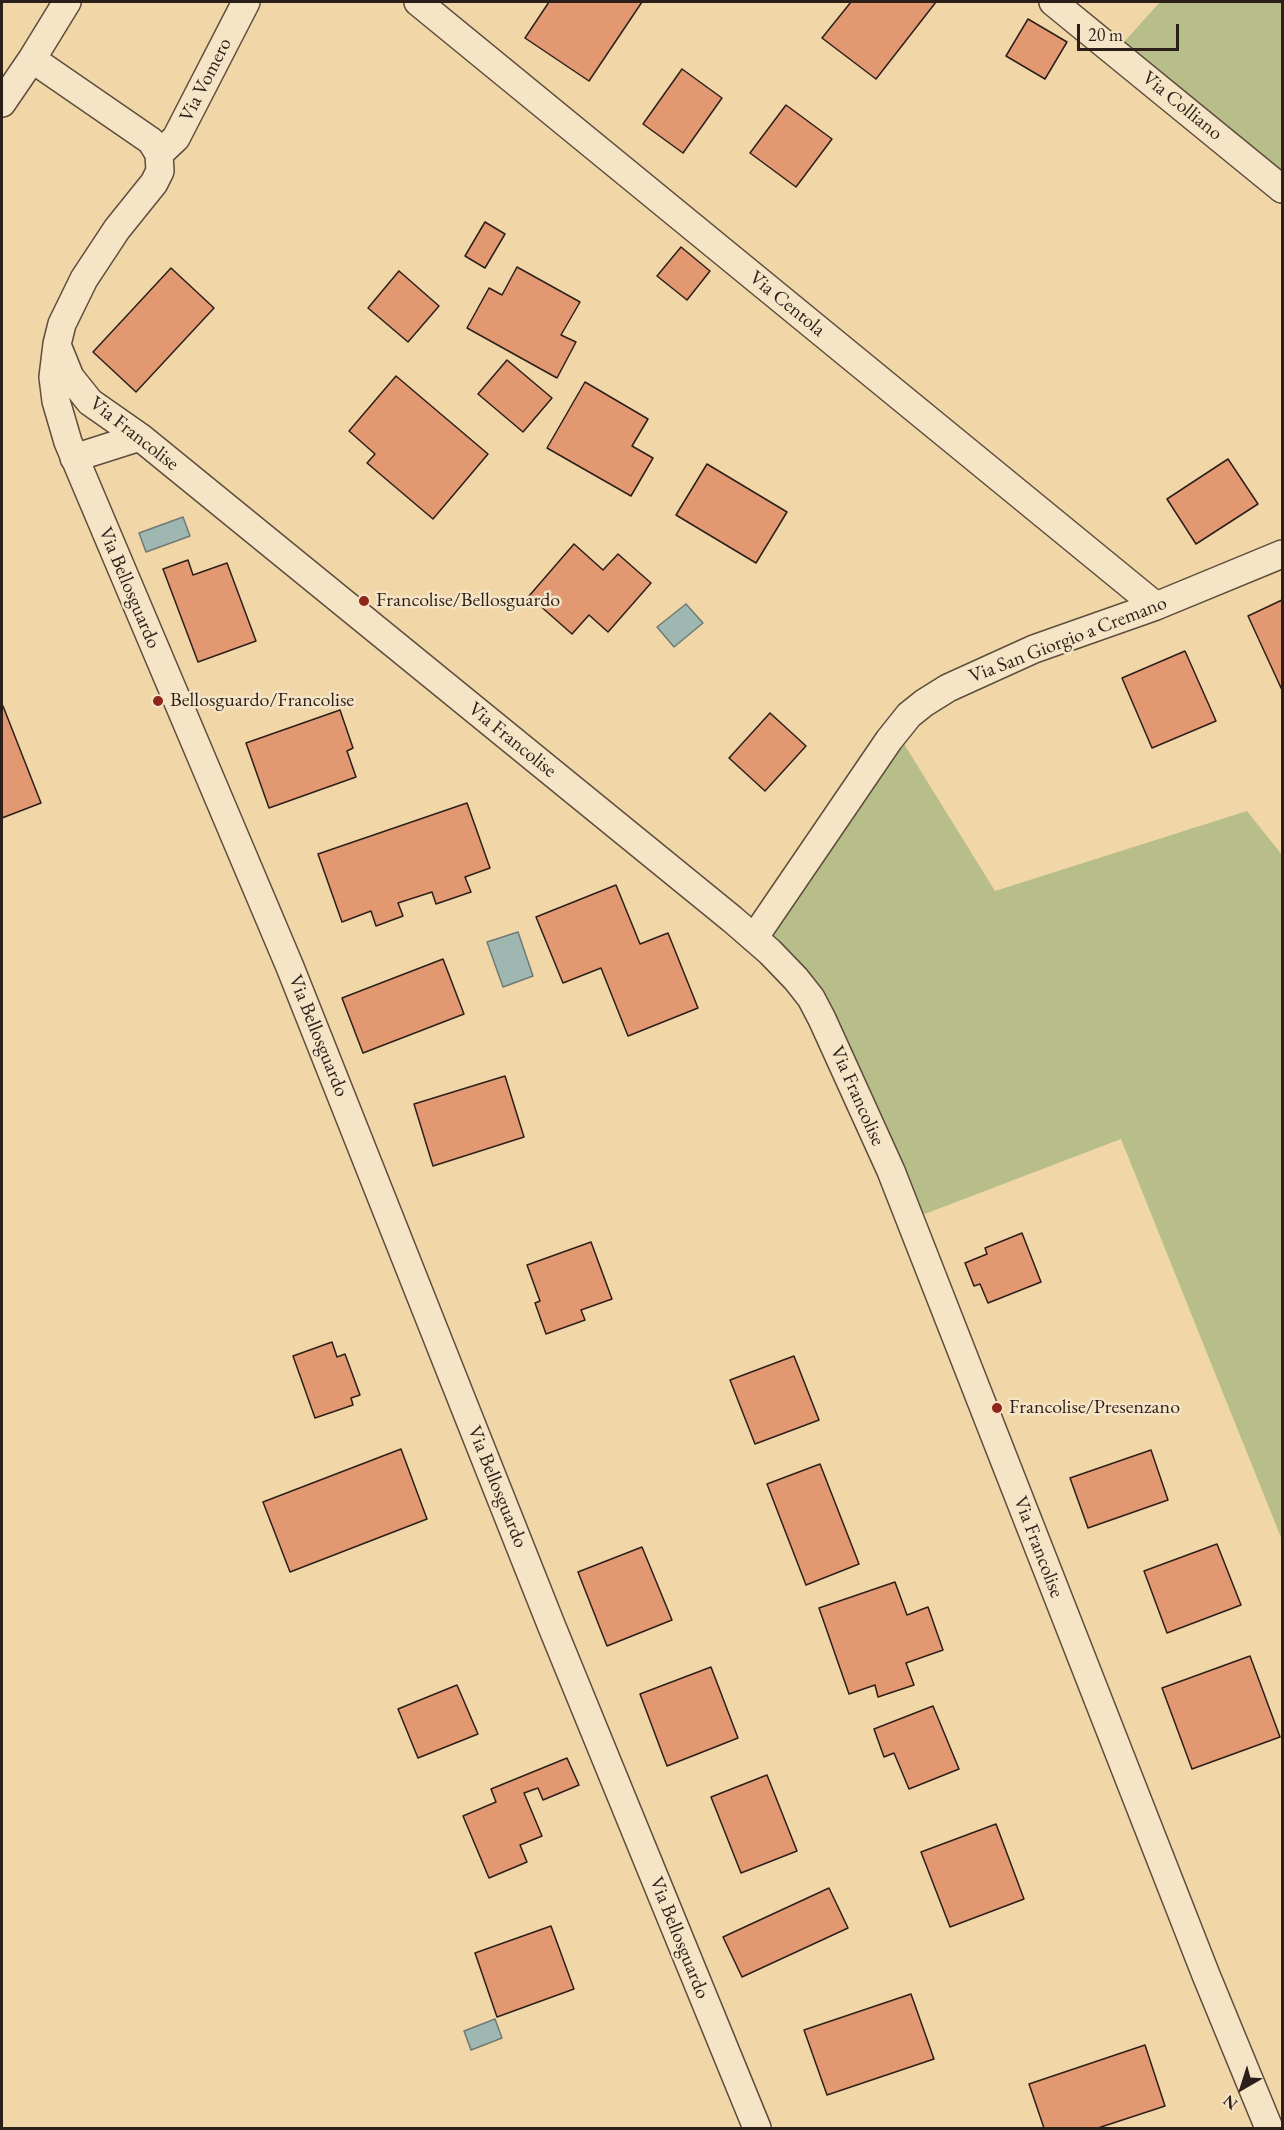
<!DOCTYPE html>
<style>
body{margin:0}
#map{position:relative;width:1284px;height:2130px;overflow:hidden;background:#f1d6a7;font-family:"EB Garamond",serif}
canvas{display:block}
.frame{position:absolute;inset:0;border:3px solid #2c1f1a;pointer-events:none}
.north{position:absolute;left:1212px;top:2058px;width:60px;height:60px;-webkit-text-stroke:4px #f6e4c6;paint-order:stroke;rotate:219deg;font-size:16px;font-weight:700;line-height:24px;text-align:center;color:#2c1f1a}
.north::after{content:'';display:block;margin:auto;width:21px;height:27px;background:#2c1f1a;clip-path:polygon(50% 0,100% 100%,50% 72%,0 100%)}
.scale{position:absolute;left:1077px;top:24px;width:102px;height:27px;box-sizing:border-box;border:3px solid #2c1f1a;border-top:0;padding-left:8px;font-size:18px;line-height:21px;white-space:nowrap;color:#2c1f1a;-webkit-text-stroke:4px #f6e4c6;paint-order:stroke}
</style>
<div id="map">
<canvas width="1284" height="2130"></canvas>
<div class="frame"></div>
<div class="north">N</div>
<div class="scale">20 m</div>
</div>
<script>
const g = document.querySelector('canvas').getContext('2d');
g.lineJoin = 'round';
function paint(path, color) {
  g.fillStyle = color;
  g.fill(path, 'evenodd');
}
function shape(rows) {
  const path = new Path2D();
  for (const r of rows) {
    path.moveTo(r[0], r[1]);
    for (let i = 2; i < r.length; i += 2) path.lineTo(r[i], r[i + 1]);
  }
  return path;
}
function trace(path, color, width, dash) {
  g.strokeStyle = color;
  g.lineWidth = width;
  g.lineCap = dash ? 'butt' : 'round';
  g.setLineDash(dash || []);
  g.stroke(path);
}
function label(font, color, halo, rows, align = 'center') {
  g.font = font + ' "EB Garamond",serif';
  g.lineWidth = 5;
  g.setLineDash([]);
  g.textBaseline = 'middle';
  g.strokeStyle = halo;
  g.fillStyle = color;
  for (const [text, x, y, turn = 0] of rows) {
    g.save();
    g.translate(x, y);
    g.rotate((+turn || 0) * Math.PI / 180);
    g.textAlign = isNaN(turn) ? turn : align;
    if (halo) g.strokeText(text, 0, 0);
    g.fillText(text, 0, 0);
    g.restore();
  }
}
paint(shape([
 [1160,2,1282,2,1282,189,1115,52],
 [896,731,995,891,1247,811,1282,855,1282,1540,1121,1139,909,1220,811,998,754,938]
]), '#b8be89');
const water = shape([
 [183,517,190,536,146,552,139,533,183,517],
 [686,604,703,623,674,647,657,627,686,604],
 [518,932,533,976,503,987,487,942,518,932],
 [495,2019,502,2038,471,2050,464,2031,495,2019]
]);
paint(water, '#9eb7b1');
trace(water, '#707a75', 1.5);
const building = shape([
 [549,2,642,2,589,81,525,38,549,2],
 [851,2,936,2,876,79,822,38,851,2],
 [1028,19,1067,42,1045,79,1006,56,1028,19],
 [682,69,722,98,683,153,643,124,682,69],
 [786,105,832,139,796,187,750,153,786,105],
 [485,222,505,234,485,268,465,256,485,222],
 [681,247,710,271,687,300,657,276,681,247],
 [517,267,580,302,561,335,576,342,557,378,467,328,489,288,502,295,517,267],
 [171,268,214,308,136,392,93,352,171,268],
 [399,271,439,306,408,342,368,308,399,271],
 [507,360,552,398,523,432,478,394,507,360],
 [396,376,488,454,433,519,367,463,375,454,349,431,396,376],
 [585,382,648,419,632,446,653,458,631,496,547,448,585,382],
 [1228,459,1258,504,1196,544,1167,499,1228,459],
 [707,464,787,512,756,563,676,515,707,464],
 [574,544,603,570,618,554,651,583,608,632,589,615,572,634,529,596,574,544],
 [188,560,193,575,227,563,256,641,198,662,163,569,188,560],
 [1282,600,1282,690,1248,616,1282,600],
 [1185,651,1216,721,1152,748,1122,678,1185,651],
 [3,706,41,803,2,818,2,707,3,706],
 [340,710,353,748,347,751,356,777,269,808,246,743,340,710],
 [770,713,806,746,765,791,729,758,770,713],
 [467,803,490,868,465,877,471,892,436,904,432,892,398,903,403,916,376,926,371,911,342,922,318,854,467,803],
 [616,885,640,944,668,933,698,1008,628,1036,601,968,563,983,536,917,616,885],
 [443,959,464,1014,363,1053,342,998,443,959],
 [505,1076,524,1137,433,1166,414,1104,505,1076],
 [1022,1233,1041,1282,988,1303,980,1284,974,1286,965,1263,987,1254,985,1248,1022,1233],
 [591,1242,612,1299,581,1310,585,1320,546,1334,535,1303,540,1301,527,1265,591,1242],
 [332,1342,337,1357,345,1354,360,1395,351,1398,353,1405,315,1418,293,1356,332,1342],
 [794,1356,819,1420,755,1444,730,1380,794,1356],
 [401,1449,427,1519,290,1572,263,1502,401,1449],
 [1151,1450,1168,1500,1088,1528,1070,1478,1151,1450],
 [820,1464,859,1564,806,1585,767,1484,820,1464],
 [1217,1544,1241,1605,1167,1633,1144,1571,1217,1544],
 [642,1547,672,1620,607,1646,578,1572,642,1547],
 [895,1582,907,1615,928,1607,943,1650,906,1663,914,1685,878,1697,875,1685,849,1694,819,1608,895,1582],
 [1250,1656,1280,1737,1192,1769,1162,1688,1250,1656],
 [711,1667,738,1738,667,1766,640,1694,711,1667],
 [457,1685,478,1734,418,1758,398,1709,457,1685],
 [933,1706,959,1769,909,1789,894,1753,884,1757,874,1729,933,1706],
 [567,1758,579,1785,543,1800,538,1788,524,1793,542,1836,520,1845,527,1862,489,1878,463,1816,496,1802,491,1789,567,1758],
 [767,1775,797,1851,741,1873,711,1797,767,1775],
 [996,1824,1024,1899,950,1927,921,1852,996,1824],
 [829,1888,848,1928,742,1977,723,1937,829,1888],
 [551,1926,574,1989,497,2017,475,1953,551,1926],
 [911,1994,934,2059,827,2095,804,2030,911,1994],
 [1145,2045,1165,2106,1098,2128,1044,2128,1029,2084,1145,2045]
]);
paint(building, '#e29870');
trace(building, '#2c1f1a', 1.5);
const minor = shape([
 [418,2,1156,606],
 [1053,2,1282,189],
 [32,59,151,141,159,154,160,171,154,183,117,229,84,279,62,324,57,344,53,377,56,401,68,442,290,967,552,1627,757,2128],
 [2,103,32,59,67,2],
 [159,154,176,138,246,2],
 [57,345,70,377,90,402,140,437,732,919,770,952,796,979,811,998,822,1019,891,1171,1206,1975,1269,2128],
 [74,458,140,437],
 [754,938,889,740,909,715,924,703,948,688,1034,649,1156,606,1282,554]
]);
trace(minor, '#5d4d3d', 30);
trace(minor, '#f6e4c6', 27);
for (const [x, y, r, color] of [
 [364,601,6,"#8f2418"],
 [158,701,6,"#8f2418"],
 [997,1408,6,"#8f2418"]
]) {
  const dot = new Path2D();
  dot.arc(x, y, r, 0, 2 * Math.PI);
  g.fillStyle = color;
  g.fill(dot);
  trace(dot, '#f6e4c6', 2);
}
label('20px', '#2c1f1a', '#f6e4c6', [
 ["Via Vomero",206,80,-63],
 ["Via Colliano",1182,106,39],
 ["Via Centola",787,304,39],
 ["Via Francolise",134,434,38],
 ["Via Bellosguardo",129,588,67],
 ["Via San Giorgio a Cremano",1068,640,-21],
 ["Via Francolise",512,740,39],
 ["Via Bellosguardo",318,1036,68],
 ["Via Francolise",857,1096,66],
 ["Via Bellosguardo",497,1487,68],
 ["Via Francolise",1038,1547,69],
 ["Via Bellosguardo",679,1938,68]
]);
label('20px', '#2c1f1a', '#f6e4c6', [
 ["Francolise/Bellosguardo",376,601],
 ["Bellosguardo/Francolise",170,701],
 ["Francolise/Presenzano",1009,1408]
], 'left');
</script>
